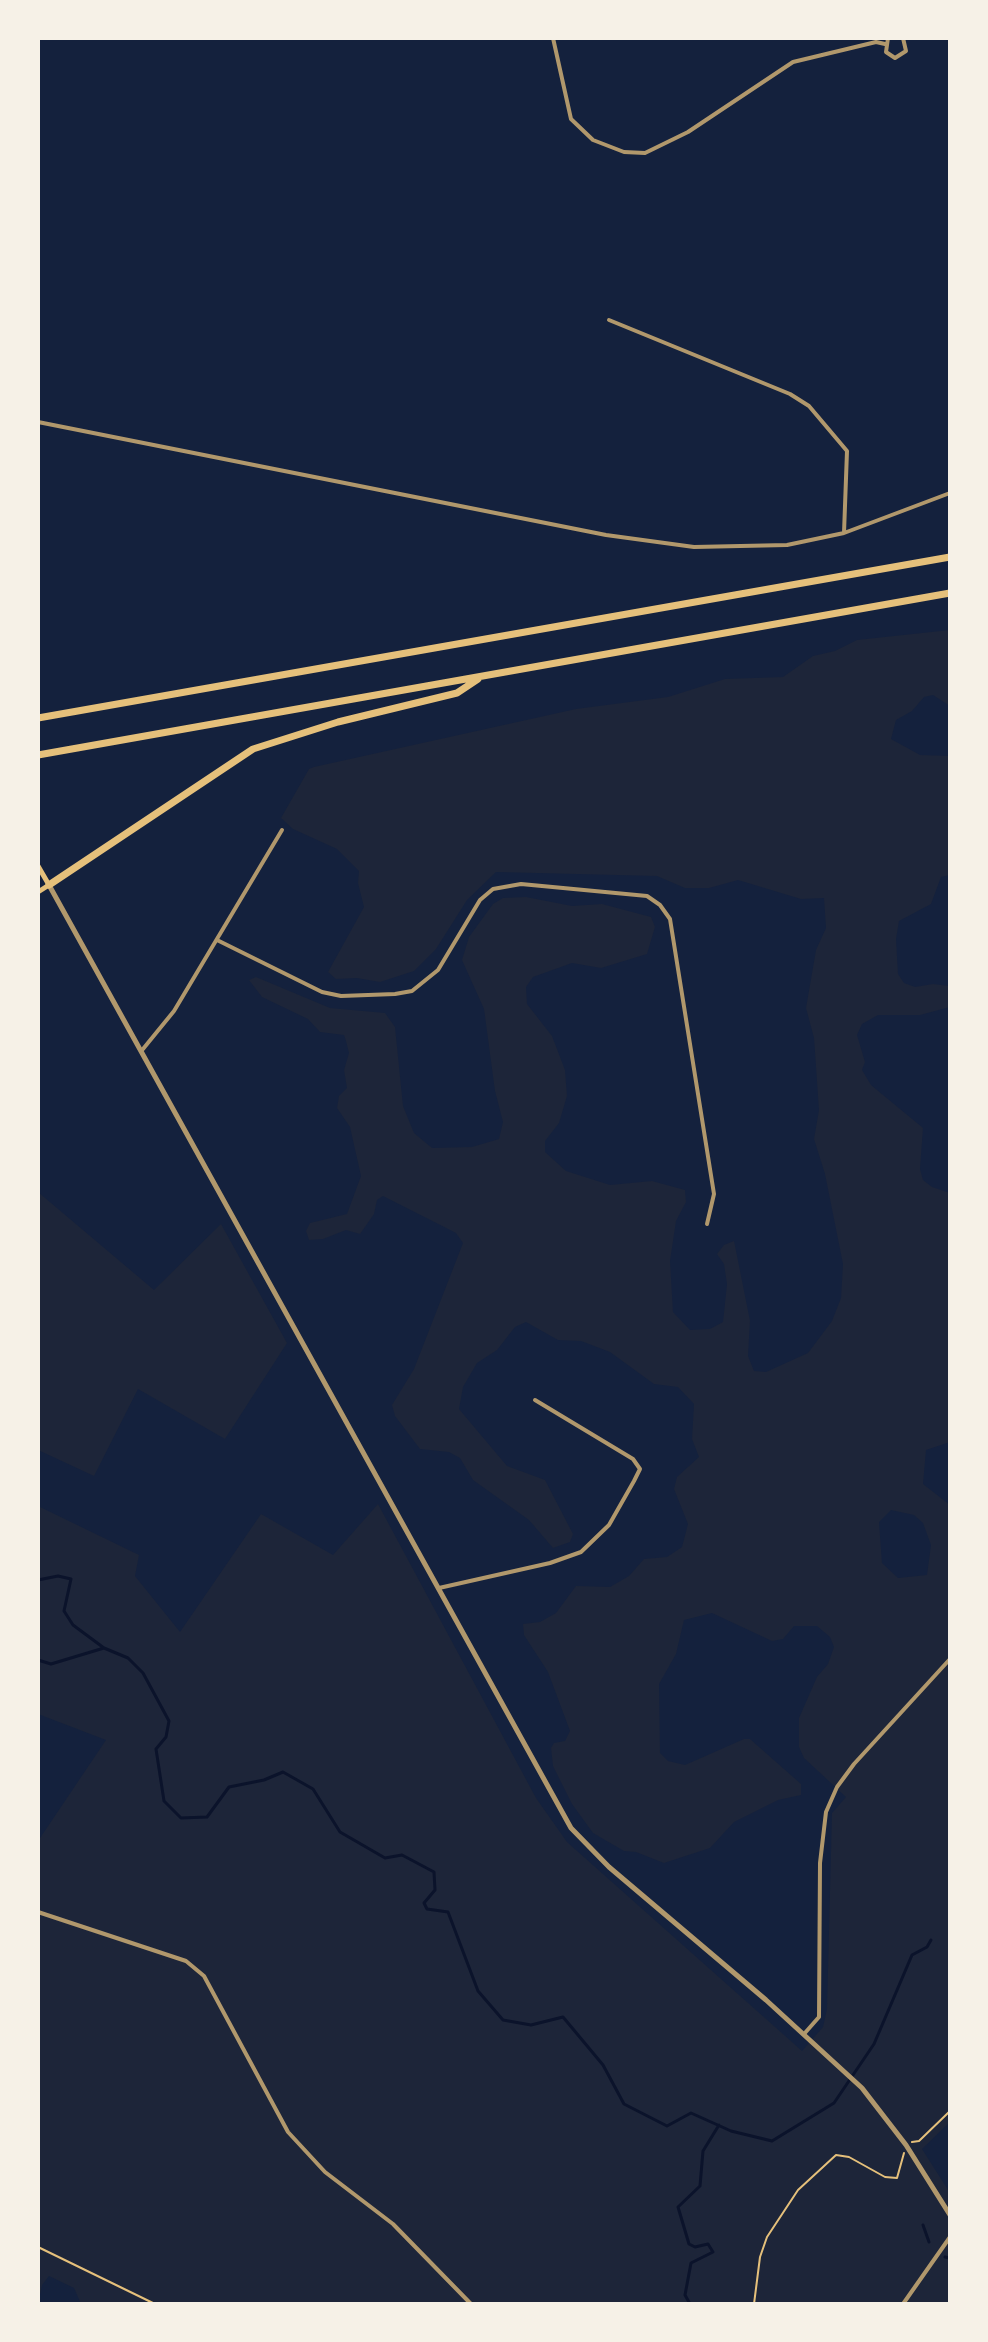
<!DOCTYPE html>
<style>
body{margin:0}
#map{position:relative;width:988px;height:2342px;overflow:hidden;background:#14213d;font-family:"DejaVu Sans",sans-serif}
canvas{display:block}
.frame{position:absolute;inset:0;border:40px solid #f6f1e7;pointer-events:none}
</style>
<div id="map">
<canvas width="988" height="2342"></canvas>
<div class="frame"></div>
</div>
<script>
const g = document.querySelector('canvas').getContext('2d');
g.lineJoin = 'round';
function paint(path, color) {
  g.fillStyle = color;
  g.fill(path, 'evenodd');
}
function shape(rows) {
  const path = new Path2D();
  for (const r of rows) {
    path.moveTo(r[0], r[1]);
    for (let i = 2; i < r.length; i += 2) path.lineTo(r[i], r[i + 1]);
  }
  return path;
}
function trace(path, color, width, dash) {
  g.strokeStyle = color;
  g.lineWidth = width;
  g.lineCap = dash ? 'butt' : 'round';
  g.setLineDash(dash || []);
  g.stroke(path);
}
paint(shape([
 [950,630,950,706,933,695,924,697,912,711,896,720,891,739,920,755,950,756,950,875,941,877,931,904,899,921,896,939,898,974,904,983,915,987,933,984,950,986,950,1007,920,1015,878,1015,862,1024,857,1035,865,1062,862,1070,871,1085,923,1128,920,1169,923,1180,932,1187,950,1193,950,1442,926,1450,923,1484,950,1505,950,2122,922,2149,950,2193,950,2304,81,2304,74,2288,49,2276,42,2285,38,2304,38,1841,106,1740,38,1714,38,1506,139,1555,135,1576,180,1632,261,1514,333,1555,378,1504,536,1798,567,1842,802,2051,823,2027,827,2009,832,1813,846,1797,804,1758,799,1747,799,1718,817,1677,828,1664,834,1647,830,1637,817,1626,794,1626,783,1639,772,1641,712,1613,684,1620,676,1654,659,1684,660,1753,668,1761,685,1765,744,1739,750,1739,801,1784,801,1795,778,1800,734,1822,710,1848,664,1863,636,1852,624,1851,593,1833,572,1804,553,1766,551,1748,554,1743,565,1741,570,1731,548,1672,524,1635,523,1624,540,1622,556,1613,576,1586,610,1587,629,1576,644,1559,667,1557,682,1547,688,1524,674,1489,677,1477,699,1457,692,1439,694,1404,678,1387,654,1384,610,1352,581,1341,558,1340,526,1322,515,1327,497,1350,477,1363,463,1387,459,1409,507,1466,545,1480,573,1534,570,1542,553,1548,529,1520,473,1480,460,1458,449,1452,420,1449,395,1416,392,1405,414,1369,463,1243,456,1233,383,1196,377,1200,374,1214,360,1234,346,1230,323,1239,309,1240,306,1231,310,1223,347,1214,361,1176,350,1127,337,1108,339,1096,347,1088,344,1070,349,1053,346,1041,344,1035,320,1032,308,1019,262,997,249,980,256,977,330,1008,385,1013,395,1027,403,1106,414,1133,432,1148,472,1147,499,1139,503,1122,495,1091,484,1009,462,960,469,937,493,904,503,898,526,897,572,906,602,904,651,917,655,927,647,954,601,968,572,963,533,977,526,987,527,1004,552,1036,565,1070,567,1096,559,1123,545,1141,545,1152,566,1171,610,1185,652,1181,685,1190,686,1202,676,1221,670,1261,673,1312,690,1330,710,1329,723,1322,727,1284,724,1264,717,1254,724,1245,734,1241,750,1321,748,1356,754,1371,766,1372,808,1353,832,1321,841,1298,843,1264,825,1174,814,1139,819,1110,814,1038,806,1008,816,950,826,928,824,898,801,899,738,880,709,888,685,888,657,876,496,872,467,900,436,949,414,971,380,982,357,978,336,979,328,972,364,907,358,883,359,871,337,849,293,829,281,818,309,769,314,767,576,709,668,697,725,679,783,677,813,656,835,651,857,640],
 [891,1510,914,1515,923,1523,931,1545,927,1575,898,1578,882,1563,879,1522],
 [38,1192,154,1290,221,1224,287,1343,225,1439,138,1389,94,1476,38,1450]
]), '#1d2539');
trace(shape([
 [38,1580,58,1576,71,1579,64,1611,73,1625,104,1648],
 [38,1660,51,1664,104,1648,128,1658,143,1673,169,1721,166,1737,156,1749,164,1801,181,1818,207,1817,229,1787,264,1780,283,1772,313,1789,340,1832,385,1858,402,1855,434,1872,435,1890,424,1903,427,1909,448,1912,478,1991,503,2020,531,2025,563,2017,603,2065,624,2104,667,2126,691,2113,731,2131,772,2141,834,2103,874,2044,912,1955,927,1947,931,1940],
 [923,2225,929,2242],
 [945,2257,950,2258],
 [690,2304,685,2295,691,2263,713,2252,708,2244,695,2247,689,2244,678,2207,700,2186,703,2151,719,2125]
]), '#0b132b', 3);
trace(shape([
 [912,2142,919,2141,950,2111],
 [38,2247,155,2304],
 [754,2304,760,2257,767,2237,798,2190,836,2155,849,2157,885,2177,897,2178,904,2153]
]), '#e5c07b', 2);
trace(shape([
 [553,38,571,119,593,140,624,152,645,153,688,132,793,62,876,42,885,44],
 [888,38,886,52,895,58,906,51,903,38],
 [609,320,790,394,809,406,847,451,844,533],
 [38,422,606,535,694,547,787,545,844,533,950,493],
 [217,940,322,992,341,996,395,994,412,991,438,970,480,900,493,889,521,884,647,896,660,905,670,919,714,1194,707,1224],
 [143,1049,174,1011,282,830],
 [439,1588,550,1563,581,1552,609,1525,634,1481,640,1469,633,1459,535,1400],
 [38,1912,186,1961,204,1976,288,2132,325,2172,393,2224,471,2304],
 [804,2034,819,2017,820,1863,826,1812,837,1787,854,1764,950,1659],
 [903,2304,950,2237]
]), '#b1986c', 4);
trace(shape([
 [49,885,571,1828,609,1867,766,2000,862,2088,906,2145,950,2215]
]), '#b1986c', 5);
trace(shape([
 [38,866,49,885,38,892]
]), '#e5c07b', 5);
trace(shape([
 [38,718,950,557],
 [38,755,950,593],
 [49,885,253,749,338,722,457,693,478,679]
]), '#e5c07b', 7);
</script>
